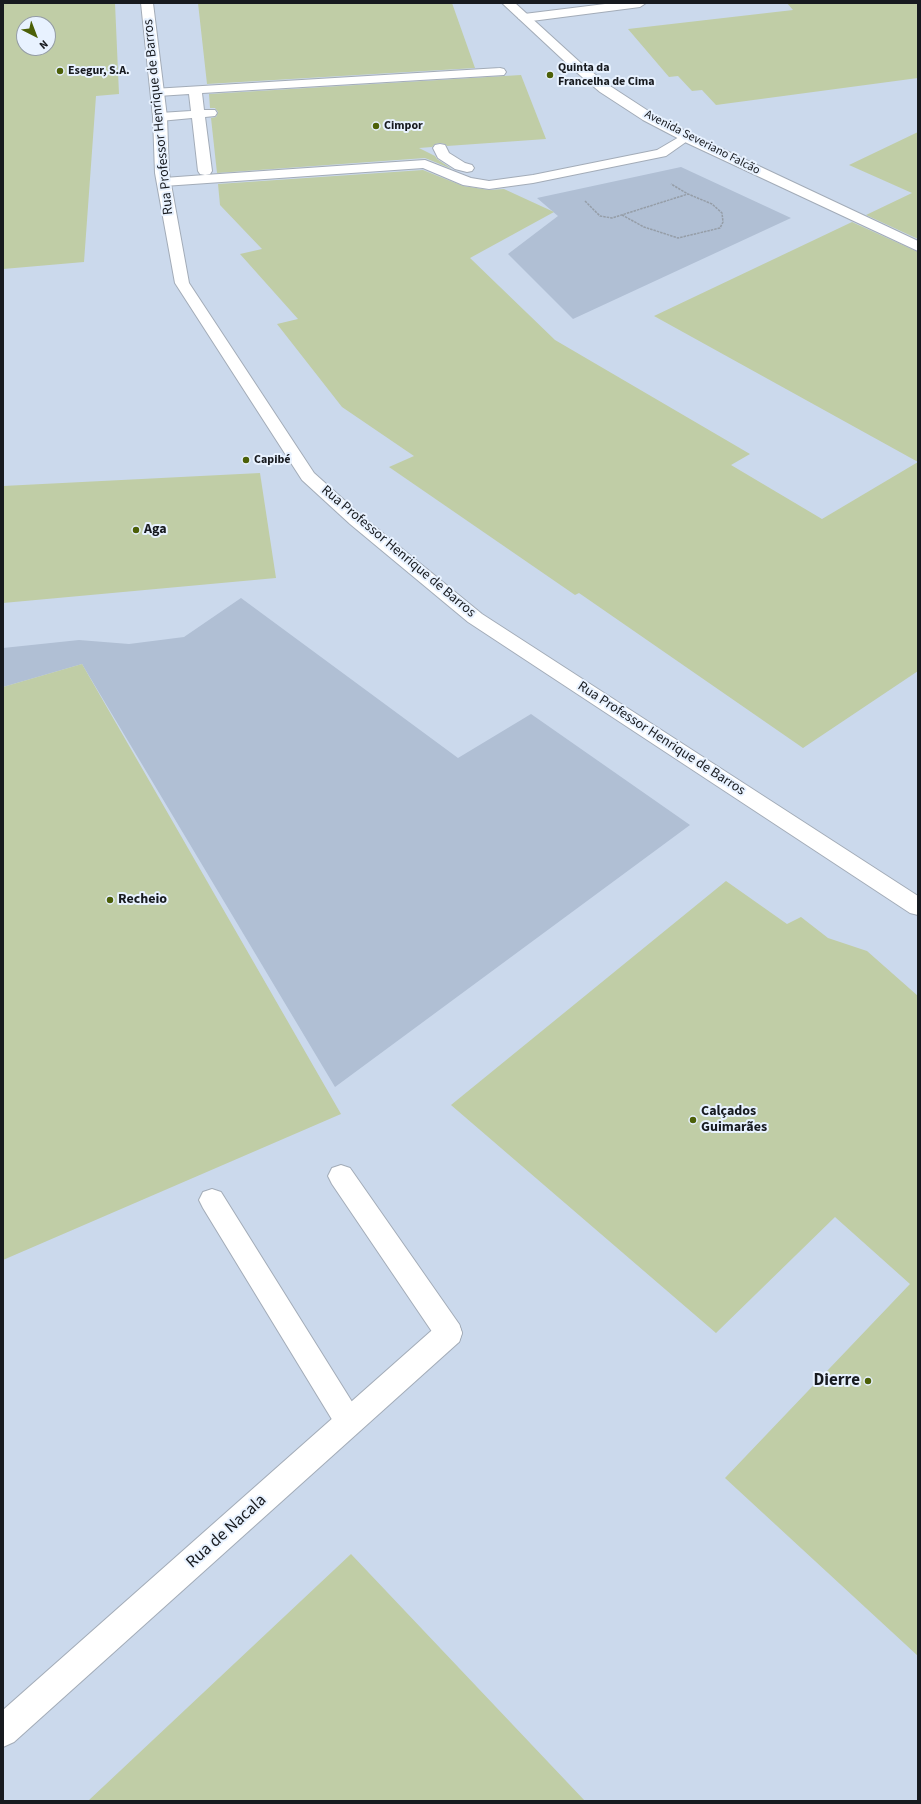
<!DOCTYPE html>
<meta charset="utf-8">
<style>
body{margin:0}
#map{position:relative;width:921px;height:1804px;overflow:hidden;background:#dbe5f2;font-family:"Source Sans 3",sans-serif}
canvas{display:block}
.frame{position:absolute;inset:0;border:4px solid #171a1f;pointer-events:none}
.north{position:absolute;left:16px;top:16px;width:40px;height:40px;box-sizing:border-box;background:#e8f2ff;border:1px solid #949ca5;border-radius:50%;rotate:138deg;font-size:11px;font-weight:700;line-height:16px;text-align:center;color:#171a1f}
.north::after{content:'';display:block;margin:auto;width:14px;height:18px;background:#4c6008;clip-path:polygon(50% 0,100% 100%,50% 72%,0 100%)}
</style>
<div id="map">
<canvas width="921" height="1804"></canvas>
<div class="frame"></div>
<div class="north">N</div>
</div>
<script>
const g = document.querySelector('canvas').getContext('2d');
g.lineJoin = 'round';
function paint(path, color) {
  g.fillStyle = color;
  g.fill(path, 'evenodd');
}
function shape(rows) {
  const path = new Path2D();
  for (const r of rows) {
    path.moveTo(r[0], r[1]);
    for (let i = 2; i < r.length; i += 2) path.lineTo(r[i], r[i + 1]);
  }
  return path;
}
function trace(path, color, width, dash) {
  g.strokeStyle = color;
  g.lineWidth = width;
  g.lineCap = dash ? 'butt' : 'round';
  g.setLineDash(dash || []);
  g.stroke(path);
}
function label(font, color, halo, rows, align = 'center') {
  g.font = font + ' "Source Sans 3",sans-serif';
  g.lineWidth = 4;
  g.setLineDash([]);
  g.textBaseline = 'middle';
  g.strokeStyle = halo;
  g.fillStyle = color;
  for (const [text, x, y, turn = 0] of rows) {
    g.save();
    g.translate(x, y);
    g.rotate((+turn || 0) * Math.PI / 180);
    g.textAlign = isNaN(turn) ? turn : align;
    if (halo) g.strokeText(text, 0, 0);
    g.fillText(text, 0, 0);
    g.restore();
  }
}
paint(shape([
 [3,3,918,3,918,1801,3,1801],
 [24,24,48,24,48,48,24,48]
]), '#cbd9ec');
paint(shape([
 [681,167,791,218,573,319,508,254,558,216,537,198],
 [241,598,458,758,531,714,690,825,335,1087,82,664,3,687,3,648,79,640,129,644,184,637]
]), '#b0bfd4');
paint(shape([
 [3,3,115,3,119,94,96,96,84,262,3,269],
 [24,24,48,24,48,48,24,48],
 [198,3,452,3,475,68,207,84],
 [787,3,918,3,918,78,716,105,702,90,692,91,678,76,669,77,628,29,793,10],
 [521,75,546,139,447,146,445,144,440,143,435,144,432,147,419,148,435,156,437,159,452,169,425,158,217,173,211,118,216,117,218,112,215,108,210,108,209,94],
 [918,132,918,239,866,215,912,193,849,165],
 [423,170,463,186,489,190,504,189,554,212,470,258,555,340,750,454,731,465,822,519,918,462,918,671,803,748,579,593,575,595,389,467,414,456,342,407,277,324,298,319,240,254,262,249,220,205,218,184],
 [852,222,918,252,918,462,654,316],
 [260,473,276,578,3,603,3,486],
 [82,664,341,1114,3,1260,3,687],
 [726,881,787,924,801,917,828,938,867,951,918,996,918,1656,725,1478,910,1284,835,1217,716,1333,451,1105],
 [351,1554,585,1801,88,1801]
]), '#c0cda6');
const service = shape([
 [500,68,504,69,506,72,504,75,202,93,204,110,215,110,217,113,215,116,205,117,212,171,210,174,205,175,425,160,471,178,489,181,533,175,657,150,686,133,691,134,693,137,666,156,533,183,489,189,463,185,423,168,164,186,159,185,157,182,159,179,164,178,205,175,200,174,198,171,192,118,160,121,153,117,160,113,191,111,189,94,158,96,153,95,152,92,153,89,500,68],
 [440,144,445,145,449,153,465,163,472,165,474,168,472,171,467,172,455,169,438,158,433,148,435,145,440,144],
 [341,1165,350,1168,459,1324,462,1333,459,1342,449,1345,439,1342,332,1184,328,1176,332,1168,341,1165],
 [212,1189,221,1192,359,1413,363,1422,359,1431,349,1435,339,1431,203,1208,199,1200,203,1192,212,1189]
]);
const minor = shape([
 [141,3,153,3,167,117,169,173,189,283,314,473,362,516,482,614,918,896,918,915,910,913,468,622,350,524,302,480,175,283,155,173,153,117,141,3],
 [613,3,646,3,640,7,524,22,518,18,524,14,613,3],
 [449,1321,459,1324,462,1333,459,1342,14,1742,3,1747,3,1710,439,1324,449,1321]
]);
const tertiary = shape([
 [502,3,515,3,583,65,610,86,653,114,697,137,918,241,918,251,687,143,643,120,600,92,575,71,502,3]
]);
trace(service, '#a3acb8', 2);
trace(minor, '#a3acb8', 2);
trace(tertiary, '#a3acb8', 2);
trace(shape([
 [585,201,600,216,612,218,688,194],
 [622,215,644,227,678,238,720,228,723,222,722,213,712,204,688,194,671,184]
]), '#959da7', 1.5, [2.5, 1]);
paint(service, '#fff');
paint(minor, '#fff');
paint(tertiary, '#fff');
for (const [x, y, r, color] of [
 [60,71,4,"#4c6008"],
 [550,75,4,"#4c6008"],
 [376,126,4,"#4c6008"],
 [246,460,4,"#4c6008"],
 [136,530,4,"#4c6008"],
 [110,900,4,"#4c6008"],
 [693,1120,4,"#4c6008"],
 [868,1381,4,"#4c6008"]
]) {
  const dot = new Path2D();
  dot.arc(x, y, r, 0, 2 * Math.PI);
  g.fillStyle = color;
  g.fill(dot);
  trace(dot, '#e8f2ff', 1.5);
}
label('bold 12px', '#171a1f', '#e8f2ff', [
 ["Quinta da",558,68],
 ["Francelha de Cima",558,82],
 ["Esegur, S.A.",68,71],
 ["Cimpor",384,126],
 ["Capibé",254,460]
], 'left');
label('12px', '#171a1f', '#e8f2ff', [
 ["Avenida Severiano Falcão",702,143,27]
]);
label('14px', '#171a1f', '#e8f2ff', [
 ["Rua Professor Henrique de Barros",159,117,-96],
 ["Rua Professor Henrique de Barros",398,552,40],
 ["Rua Professor Henrique de Barros",661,739,33]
]);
label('bold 14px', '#171a1f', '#e8f2ff', [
 ["Aga",144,530],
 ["Recheio",118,900],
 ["Calçados",701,1112],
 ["Guimarães",701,1128]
], 'left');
label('bold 17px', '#171a1f', '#e8f2ff', [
 ["Dierre",860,1381]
], 'right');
label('17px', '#171a1f', '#e8f2ff', [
 ["Rua de Nacala",227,1532,-42]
]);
</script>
